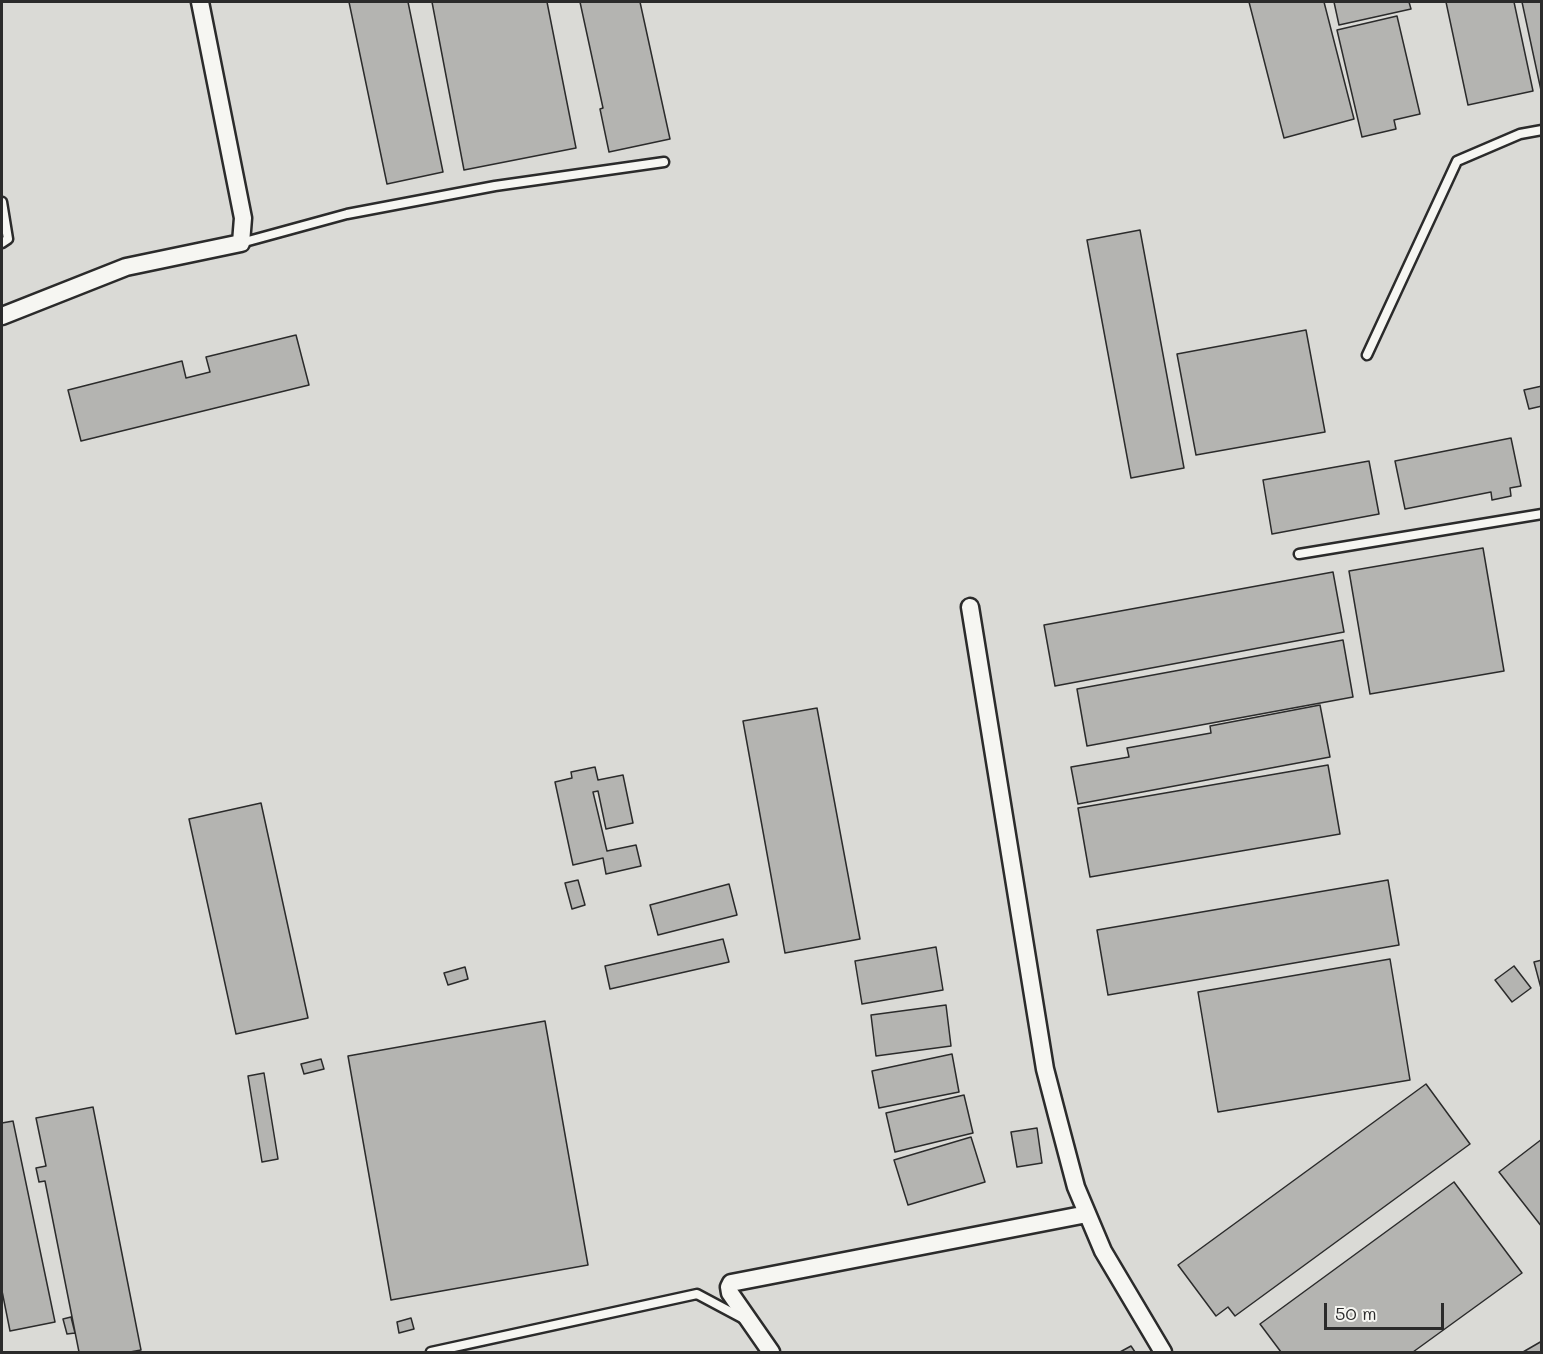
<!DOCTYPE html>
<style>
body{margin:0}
#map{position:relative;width:1543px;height:1354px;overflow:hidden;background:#eaeae6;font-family:Mali,sans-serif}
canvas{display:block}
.frame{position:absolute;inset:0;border:3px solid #2b2b2b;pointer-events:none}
.scale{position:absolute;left:1324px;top:1303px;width:120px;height:27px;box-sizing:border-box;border:3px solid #2b2b2b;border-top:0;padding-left:8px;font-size:18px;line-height:21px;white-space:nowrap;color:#2b2b2b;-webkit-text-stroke:4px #f6f6f2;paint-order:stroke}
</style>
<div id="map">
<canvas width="1543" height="1354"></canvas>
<div class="frame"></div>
<div class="scale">50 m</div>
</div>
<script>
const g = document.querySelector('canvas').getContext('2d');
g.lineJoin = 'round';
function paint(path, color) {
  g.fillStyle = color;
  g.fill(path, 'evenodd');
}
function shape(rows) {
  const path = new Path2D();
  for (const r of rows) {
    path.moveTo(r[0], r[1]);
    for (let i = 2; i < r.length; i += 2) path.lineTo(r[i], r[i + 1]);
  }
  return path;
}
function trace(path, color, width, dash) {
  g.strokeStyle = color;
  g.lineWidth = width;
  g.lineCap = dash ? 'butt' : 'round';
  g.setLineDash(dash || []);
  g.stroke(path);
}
paint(shape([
 [2,2,1541,2,1541,1352,2,1352]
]), '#dadad6');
const building = shape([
 [349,2,408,2,443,172,387,184,349,2],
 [432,2,547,2,576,148,464,170,432,2],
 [580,2,640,2,670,139,609,152,600,109,603,108,580,2],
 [1249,2,1324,2,1354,119,1284,138,1249,2],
 [1334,2,1409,2,1411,9,1339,25,1334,2],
 [1446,2,1514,2,1533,91,1468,105,1446,2],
 [1522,2,1542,2,1542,95,1522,2],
 [1397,16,1420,114,1394,120,1396,129,1362,137,1337,30,1397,16],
 [1140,230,1184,468,1131,478,1087,240,1140,230],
 [1306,330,1325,432,1196,455,1177,354,1306,330],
 [296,335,309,385,81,441,68,390,182,361,186,378,210,372,206,357,296,335],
 [1542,386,1542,406,1529,409,1524,390,1542,386],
 [1511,438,1521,486,1510,488,1511,496,1492,500,1491,492,1405,509,1395,461,1511,438],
 [1369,461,1379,514,1272,534,1263,480,1369,461],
 [1483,548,1504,671,1370,694,1349,571,1483,548],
 [1333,572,1344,632,1055,686,1044,625,1333,572],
 [1343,640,1353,697,1087,746,1077,689,1343,640],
 [1320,705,1330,757,1078,804,1071,767,1129,757,1127,748,1211,733,1210,726,1320,705],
 [817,708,860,939,785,953,743,721,817,708],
 [1328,765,1340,834,1090,877,1078,808,1328,765],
 [595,767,598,780,623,775,633,823,606,829,598,791,593,792,607,851,636,845,641,866,606,874,603,858,573,865,555,782,572,778,571,772,595,767],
 [261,803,308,1018,236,1034,189,819,261,803],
 [578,880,585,905,572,909,565,883,578,880],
 [1388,880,1399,945,1108,995,1097,930,1388,880],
 [729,884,737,915,658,935,650,905,729,884],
 [723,939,729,962,610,989,605,966,723,939],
 [936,947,943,990,862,1004,855,961,936,947],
 [1390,959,1410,1080,1218,1112,1198,992,1390,959],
 [1542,960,1542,992,1534,962,1542,960],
 [1514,966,1531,988,1512,1002,1495,980,1514,966],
 [465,967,468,979,448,985,444,973,465,967],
 [946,1005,951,1046,876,1056,871,1015,946,1005],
 [545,1021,588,1265,391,1300,348,1056,545,1021],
 [952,1054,959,1092,879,1108,872,1071,952,1054],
 [321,1059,324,1069,304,1074,301,1064,321,1059],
 [264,1073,278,1159,262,1162,248,1076,264,1073],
 [1426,1084,1470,1144,1235,1316,1228,1307,1216,1316,1178,1265,1426,1084],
 [964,1095,973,1133,895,1152,886,1113,964,1095],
 [93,1107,141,1350,130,1352,79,1352,45,1181,39,1182,36,1168,46,1166,36,1118,93,1107],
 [13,1121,55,1322,10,1331,2,1291,2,1123,13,1121],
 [1037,1128,1042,1163,1017,1167,1011,1132,1037,1128],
 [971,1137,985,1182,908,1205,894,1160,971,1137],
 [1542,1139,1542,1227,1499,1172,1542,1139],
 [1454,1182,1522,1273,1413,1352,1281,1352,1260,1324,1454,1182],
 [71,1317,75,1333,67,1334,63,1319,71,1317],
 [411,1318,414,1329,399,1333,397,1322,411,1318],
 [1542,1341,1542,1352,1523,1352,1542,1341],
 [1131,1346,1135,1352,1120,1352,1131,1346]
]);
paint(building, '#b4b4b1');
trace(building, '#2b2b2b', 1.5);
const lane = shape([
 [2,202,8,239,2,243],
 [241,243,347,214,495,186,664,162],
 [1367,355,1457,161,1520,134,1542,130],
 [1299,554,1542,514],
 [431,1352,697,1294,742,1318]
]);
const street = shape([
 [2,316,126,267,241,243,243,218,200,2],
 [970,607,1045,1069,1058,1119,1076,1187,1103,1251,1163,1352],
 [771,1352,730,1293,729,1287,731,1283,1087,1214]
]);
trace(lane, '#2b2b2b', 13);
trace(street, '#2b2b2b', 21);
trace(lane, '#f6f6f2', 8);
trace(street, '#f6f6f2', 16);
</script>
